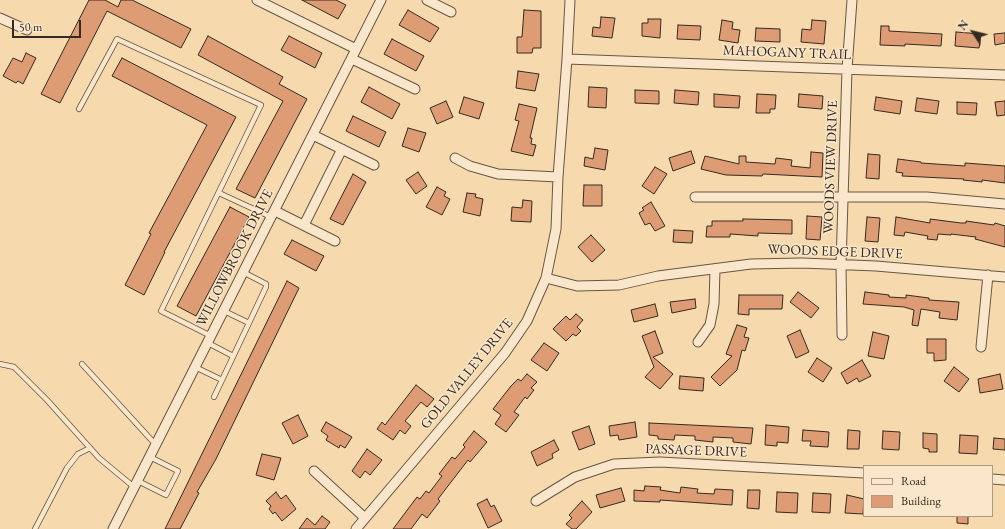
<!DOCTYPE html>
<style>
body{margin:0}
#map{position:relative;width:1005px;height:529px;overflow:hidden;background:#f7d9ae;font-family:"EB Garamond",serif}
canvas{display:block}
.legend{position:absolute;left:863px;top:465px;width:130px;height:52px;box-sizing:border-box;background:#fae6ca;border:1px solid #ab9b86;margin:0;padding:5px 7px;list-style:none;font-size:12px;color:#352a21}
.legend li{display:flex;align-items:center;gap:8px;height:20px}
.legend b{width:20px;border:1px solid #ab9b86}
.north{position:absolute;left:953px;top:12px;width:40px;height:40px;-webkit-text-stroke:3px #fae6ca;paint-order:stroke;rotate:305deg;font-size:11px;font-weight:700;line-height:16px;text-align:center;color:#352a21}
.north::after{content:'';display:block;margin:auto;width:14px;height:18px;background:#352a21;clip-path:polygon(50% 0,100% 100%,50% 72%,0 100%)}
.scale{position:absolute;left:12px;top:20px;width:69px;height:18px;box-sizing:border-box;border:2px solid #352a21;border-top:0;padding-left:5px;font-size:12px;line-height:14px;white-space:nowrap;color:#352a21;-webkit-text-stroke:3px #fae6ca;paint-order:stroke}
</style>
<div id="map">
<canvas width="1005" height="529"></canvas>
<ul class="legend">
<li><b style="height:5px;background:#fae6ca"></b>Road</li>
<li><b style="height:11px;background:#dd9c73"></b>Building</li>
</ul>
<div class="north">N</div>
<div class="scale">50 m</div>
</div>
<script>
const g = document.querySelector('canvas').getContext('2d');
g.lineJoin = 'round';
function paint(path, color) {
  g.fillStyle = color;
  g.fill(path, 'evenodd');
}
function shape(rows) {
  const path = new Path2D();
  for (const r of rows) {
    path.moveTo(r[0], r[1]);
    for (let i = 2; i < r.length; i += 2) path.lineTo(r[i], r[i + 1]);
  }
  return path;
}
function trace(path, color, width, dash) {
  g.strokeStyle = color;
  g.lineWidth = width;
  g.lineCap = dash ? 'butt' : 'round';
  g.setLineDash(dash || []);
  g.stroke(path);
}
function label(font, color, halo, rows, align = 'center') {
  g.font = font + ' "EB Garamond",serif';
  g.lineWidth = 3;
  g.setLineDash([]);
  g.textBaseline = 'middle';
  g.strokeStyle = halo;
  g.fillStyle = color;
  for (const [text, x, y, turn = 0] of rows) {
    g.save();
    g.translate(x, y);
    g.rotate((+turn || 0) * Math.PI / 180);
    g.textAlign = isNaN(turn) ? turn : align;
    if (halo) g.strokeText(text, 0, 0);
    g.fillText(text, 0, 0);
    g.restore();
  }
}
const building = shape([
 [89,0,105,0,118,7,121,0,132,0,191,29,181,48,107,11,60,103,41,94,89,0],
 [302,0,336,0,346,5,338,19,302,0],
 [408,10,439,28,430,42,399,25,408,10],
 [524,10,541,11,541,48,533,48,532,53,517,53,517,37,522,37,524,10],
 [601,17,615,18,612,38,592,36,593,27,600,28,601,17],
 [648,19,661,19,660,38,642,36,642,23,648,23,648,19],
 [722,20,733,22,732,29,740,30,738,43,719,40,722,20],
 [812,20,826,21,824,44,801,42,802,29,811,30,812,20],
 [678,25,701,26,700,40,677,39,678,25],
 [881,26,889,26,889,31,942,34,941,46,905,44,905,46,880,45,881,26],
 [756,28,780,29,780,42,755,41,756,28],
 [956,32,981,34,979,48,955,46,956,32],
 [1005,33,1005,43,995,45,994,34,1005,33],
 [208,36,283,77,279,84,307,99,255,198,236,189,283,101,198,55,208,36],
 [289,36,322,53,315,68,281,50,289,36],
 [392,39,424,56,416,71,384,54,392,39],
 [26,53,36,58,23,84,18,81,16,83,3,76,13,58,22,62,26,53],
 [122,58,236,117,164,252,165,252,144,295,125,285,151,234,149,233,207,125,112,76,122,58],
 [518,71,539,74,535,91,516,88,518,71],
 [369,87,400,104,392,119,361,102,369,87],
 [589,87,607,88,606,108,588,107,589,87],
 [635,90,659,91,659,104,635,103,635,90],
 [675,90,699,92,698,105,674,103,675,90],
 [714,94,740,96,739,108,714,107,714,94],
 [757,94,776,95,775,109,770,109,770,113,756,113,757,94],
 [799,94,823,96,822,109,798,107,799,94],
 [464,97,484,103,479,119,459,113,464,97],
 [876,97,902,101,900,114,874,110,876,97],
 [917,98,939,101,937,114,915,111,917,98],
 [446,101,453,117,437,124,430,108,446,101],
 [1005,101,1005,115,997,116,995,102,1005,101],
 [957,102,977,103,976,115,957,114,957,102],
 [519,104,537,108,530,138,532,138,531,144,536,145,533,156,511,151,519,121,515,120,519,104],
 [353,116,386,132,379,147,346,131,353,116],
 [408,128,426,133,419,152,402,146,408,128],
 [595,148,608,150,605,170,584,166,585,157,593,159,595,148],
 [691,151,695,163,673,171,669,158,691,151],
 [811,152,823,153,822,177,763,174,762,176,726,175,701,169,705,156,739,164,739,156,746,156,746,162,775,164,776,158,792,160,791,166,810,168,811,152],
 [868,154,880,155,879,179,866,178,868,154],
 [898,159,921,162,921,163,965,166,965,163,1005,166,1005,183,982,180,982,182,963,180,964,179,902,176,903,173,896,172,898,159],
 [655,167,667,174,654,194,642,186,655,167],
 [418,172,427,186,416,194,406,180,418,172],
 [353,174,366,182,343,225,330,219,353,174],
 [584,185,602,185,602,206,583,206,584,185],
 [437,187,446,192,444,196,450,199,442,215,426,207,437,187],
 [467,193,476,194,475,197,483,199,480,216,463,212,467,193],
 [523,200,532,201,531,222,511,221,512,207,522,208,523,200],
 [651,202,665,226,655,231,650,223,645,225,639,213,644,210,642,208,651,202],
 [230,207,249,217,196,316,177,306,230,207],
 [807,216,822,217,820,240,806,239,807,216],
 [867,217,880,218,878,242,865,241,867,217],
 [896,217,930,223,930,219,961,223,966,223,966,221,994,225,995,223,1005,226,1005,247,975,239,976,237,951,234,951,235,938,234,937,240,927,239,928,236,905,232,904,236,894,235,896,217],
 [743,219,792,220,792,234,758,233,758,236,730,234,730,237,706,237,707,226,712,226,712,221,743,221,743,219],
 [674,230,693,231,692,243,673,242,674,230],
 [591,235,605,250,592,262,578,247,591,235],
 [292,240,324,256,316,271,284,254,292,240],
 [287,281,299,288,216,459,197,492,199,493,180,529,165,529,287,281],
 [798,292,819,308,811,318,790,302,798,292],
 [865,292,889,295,889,297,906,298,906,295,929,298,929,300,959,302,957,320,939,318,940,312,921,309,918,326,912,325,914,310,904,307,863,304,865,292],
 [739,295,783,295,782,309,749,309,749,315,738,314,739,295],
 [695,299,696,308,672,313,670,302,695,299],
 [655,304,658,316,634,322,631,310,655,304],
 [576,314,583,320,577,327,581,331,576,336,573,334,566,341,553,329,566,316,570,320,576,314],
 [737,325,747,328,744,337,749,338,745,351,742,350,737,370,720,386,711,377,732,356,726,354,737,325],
 [800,330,809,352,796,358,787,336,800,330],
 [655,331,663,353,653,357,673,374,660,389,645,377,654,367,642,336,655,331],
 [873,332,889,336,884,359,868,356,873,332],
 [927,339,946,339,946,360,934,361,934,353,927,353,927,339],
 [544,343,559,353,547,371,531,360,544,343],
 [817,358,832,368,823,382,808,372,817,358],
 [862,360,871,376,859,382,857,378,847,384,841,373,862,360],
 [954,367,969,379,959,392,944,381,954,367],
 [527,374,537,382,531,388,534,390,527,399,525,397,514,412,519,415,506,432,495,424,501,415,493,409,511,386,518,379,521,381,527,374],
 [1000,374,1003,389,980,393,978,379,1000,374],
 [680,376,704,378,703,391,679,389,680,376],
 [416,385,434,399,427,407,421,402,405,421,411,426,405,434,400,430,393,440,377,429,382,422,385,425,416,385],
 [298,415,308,436,293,444,282,423,298,415],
 [326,422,352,437,345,448,340,445,339,448,326,440,328,436,321,431,326,422],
 [635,422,637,437,619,440,618,435,610,436,609,426,635,422],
 [649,423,753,428,751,444,733,442,733,438,713,437,713,442,695,440,695,436,675,435,674,440,658,439,658,436,649,435,649,423],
 [766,425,789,427,788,443,777,442,777,446,765,445,766,425],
 [589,426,595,444,579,450,572,432,589,426],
 [803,430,829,432,828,447,810,446,811,441,802,441,803,430],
 [848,430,860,431,859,449,847,449,848,430],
 [474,431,487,442,470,462,468,460,438,499,440,501,427,518,422,514,411,529,393,529,417,497,420,499,426,491,429,493,442,476,439,474,452,457,455,459,465,447,463,445,474,431],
 [883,431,900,432,899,450,882,449,883,431],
 [923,433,937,434,937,452,929,452,929,449,923,448,923,433],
 [960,435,978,436,977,454,959,453,960,435],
 [994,438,1005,439,1005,450,993,449,994,438],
 [554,440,559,450,552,454,553,458,537,466,531,452,554,440],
 [367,449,382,460,370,475,365,471,360,478,352,471,367,449],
 [262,454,281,458,274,480,256,475,262,454],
 [645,486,661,487,660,490,680,493,681,487,698,489,697,493,714,494,715,489,733,490,732,505,660,500,660,502,634,501,634,490,644,491,645,486],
 [621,488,625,501,600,508,596,495,621,488],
 [748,490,760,490,759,509,747,508,748,490],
 [276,492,281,499,286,495,296,509,282,521,275,512,273,514,269,509,271,506,266,501,276,492],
 [777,492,798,493,797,513,776,512,777,492],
 [813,493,831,494,830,513,812,512,813,493],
 [847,495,864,499,863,514,845,513,847,495],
 [487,499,491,507,494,505,502,521,488,528,477,504,487,499],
 [582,501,592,512,576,529,572,529,566,524,572,518,569,515,582,501],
 [322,516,330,522,325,529,299,529,307,518,315,525,322,516],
 [957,516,968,516,968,524,957,523,957,516]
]);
paint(building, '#dd9c73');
trace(building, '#352a21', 1);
const service = shape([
 [79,109,117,39,261,105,161,311,211,336],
 [219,193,271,217],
 [224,311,249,323],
 [208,343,233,356],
 [0,364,14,367,47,400,99,458,134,487],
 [82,364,156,445],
 [195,367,222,380],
 [214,397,266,287,266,284,243,272],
 [138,481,166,495,178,471,150,457],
 [35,529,67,468,78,454,90,448]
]);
const minor = shape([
 [257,0,356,49],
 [427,0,451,12],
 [0,18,27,30],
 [352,59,415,89],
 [567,59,1005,75],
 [313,135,374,165],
 [455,158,470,166,498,174,558,177],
 [695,197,927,197,1005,204],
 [275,211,335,241],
 [304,225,342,149],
 [546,278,577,286,619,285,658,276,751,264,802,263,876,266,1005,277],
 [842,335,841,265,847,69,852,0],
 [698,342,710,325,714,304,715,269],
 [981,347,988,275],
 [314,471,365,518],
 [992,479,1005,480],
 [536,501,575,477,614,464,660,462,864,473],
 [113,529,381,0],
 [356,529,505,353,527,321,546,278,556,229,558,177,567,59,570,0]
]);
trace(service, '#665644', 6);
trace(minor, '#665644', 11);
trace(service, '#fae6ca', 4.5);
trace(minor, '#fae6ca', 9);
label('14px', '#352a21', '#fae6ca', [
 ["MAHOGANY TRAIL",787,53,2],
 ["WOODS VIEW DRIVE",831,167,-88],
 ["WOODS EDGE DRIVE",835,252,2],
 ["WILLOWBROOK DRIVE",235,258,-63],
 ["GOLD VALLEY DRIVE",467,374,-51],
 ["PASSAGE DRIVE",696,451,2]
]);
</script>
